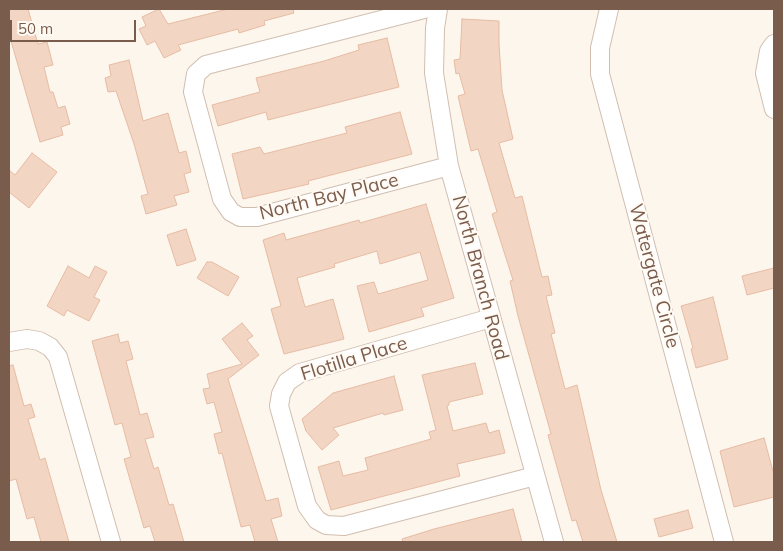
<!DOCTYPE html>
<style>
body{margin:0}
#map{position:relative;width:783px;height:551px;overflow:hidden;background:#fdf6ec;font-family:Mulish,sans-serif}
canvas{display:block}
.frame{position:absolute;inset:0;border:10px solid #7a5c4d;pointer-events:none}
.scale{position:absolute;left:10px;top:20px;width:126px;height:22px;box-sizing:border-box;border:2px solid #7a5c4d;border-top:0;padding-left:6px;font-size:15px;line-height:18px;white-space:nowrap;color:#7a5c4d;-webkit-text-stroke:4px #fffaf3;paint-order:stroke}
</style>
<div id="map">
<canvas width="783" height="551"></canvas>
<div class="frame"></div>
<div class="scale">50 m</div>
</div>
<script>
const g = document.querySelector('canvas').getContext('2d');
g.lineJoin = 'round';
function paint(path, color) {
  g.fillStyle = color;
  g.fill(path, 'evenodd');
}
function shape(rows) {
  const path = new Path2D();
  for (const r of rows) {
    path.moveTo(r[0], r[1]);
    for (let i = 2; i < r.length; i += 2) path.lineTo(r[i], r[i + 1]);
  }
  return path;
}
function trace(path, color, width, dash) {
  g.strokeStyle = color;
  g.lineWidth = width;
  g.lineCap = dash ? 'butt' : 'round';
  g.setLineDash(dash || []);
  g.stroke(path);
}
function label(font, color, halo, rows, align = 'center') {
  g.font = font + ' Mulish,sans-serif';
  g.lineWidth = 4;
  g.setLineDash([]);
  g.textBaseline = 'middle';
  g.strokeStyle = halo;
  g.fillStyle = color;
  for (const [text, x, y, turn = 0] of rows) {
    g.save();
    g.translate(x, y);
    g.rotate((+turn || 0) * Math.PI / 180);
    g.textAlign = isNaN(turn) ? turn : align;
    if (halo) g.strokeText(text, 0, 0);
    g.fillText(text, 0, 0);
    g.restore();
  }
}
const building = shape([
 [9,9,28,9,38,44,47,42,53,65,44,67,50,92,53,92,58,108,65,106,70,124,61,127,63,135,40,142,9,34,9,9],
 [159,9,168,24,228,9,293,9,294,13,264,21,265,25,239,33,238,29,178,45,181,50,164,58,155,41,147,45,139,29,146,26,142,17,159,9],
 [462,19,499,21,499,44,502,90,513,139,499,143,515,198,522,196,542,277,548,276,552,295,546,296,555,333,551,334,565,389,577,385,601,490,617,542,583,542,576,520,572,521,548,435,551,434,518,316,510,281,513,280,492,214,497,212,478,149,471,151,458,96,465,94,459,73,456,74,454,60,460,59,462,19],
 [387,38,399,87,268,120,266,112,218,126,212,105,260,92,256,78,324,61,359,50,358,45,387,38],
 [129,60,143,121,168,113,179,153,186,151,191,172,184,174,189,192,174,196,177,205,146,214,141,196,148,194,134,144,116,91,108,92,105,78,111,76,109,65,129,60],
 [400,112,412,154,308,181,309,184,243,199,232,154,260,147,264,154,347,133,345,127,400,112],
 [32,153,57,172,29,208,9,192,9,170,15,175,32,153],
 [426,204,454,298,421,308,424,316,369,332,357,286,374,282,378,294,428,280,420,252,380,264,377,251,334,264,335,267,297,278,305,307,333,299,344,339,284,354,271,309,281,306,263,240,284,233,286,240,359,220,360,223,426,204],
 [186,229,196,260,177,266,167,235,186,229],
 [207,262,212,262,239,277,228,296,197,278,207,262],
 [68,266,89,278,95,266,107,272,94,297,100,300,89,321,67,310,64,316,47,306,68,266],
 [774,268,774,288,747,295,742,276,774,268],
 [713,297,728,359,696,368,691,349,693,348,681,306,713,297],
 [242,323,253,336,247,340,259,355,228,379,266,501,278,498,282,516,271,519,278,542,255,542,250,525,241,527,222,453,219,454,214,434,222,432,214,402,207,404,203,389,210,388,207,374,242,364,222,339,242,323],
 [118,334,120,343,128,341,133,359,126,361,140,415,147,413,154,437,145,439,154,469,158,467,169,505,173,504,184,542,155,542,150,526,144,528,124,459,131,457,122,423,115,425,92,341,118,334],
 [475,363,483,394,449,402,449,405,447,406,453,431,486,423,489,433,499,430,505,453,457,464,460,476,331,510,318,467,339,461,343,476,368,470,365,458,431,439,429,432,436,430,422,375,475,363],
 [13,365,24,406,31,404,35,417,28,419,40,460,45,458,69,542,41,542,34,517,27,519,16,479,9,481,9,366,13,365],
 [394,376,403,410,384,415,383,413,333,428,339,435,322,450,306,431,302,419,333,393,394,376],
 [764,438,774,475,774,497,734,507,720,451,764,438],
 [513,509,522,542,403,542,402,539,434,529,513,509],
 [688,510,693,528,659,537,654,519,688,510]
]);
paint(building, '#f3d5c3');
trace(building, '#e6bba3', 1);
const street = shape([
 [424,9,206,65,196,74,193,92,222,199,231,212,240,217,257,217,449,166],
 [438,9,435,28,434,73,449,166,554,542],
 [609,9,600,48,600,74,724,542],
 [774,44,769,51,765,73,774,109],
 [491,318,300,373,287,382,281,394,279,406,307,506,317,520,326,525,344,526,535,476],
 [9,342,27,339,39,341,50,347,58,357,111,542]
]);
trace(street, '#d1beb0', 20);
trace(street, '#fff', 18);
label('19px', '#7a5c4d', '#fffaf3', [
 ["North Bay Place",329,197,-14],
 ["Watergate Circle",654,276,75],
 ["North Branch Road",480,278,75],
 ["Flotilla Place",354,359,-17]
]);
</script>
